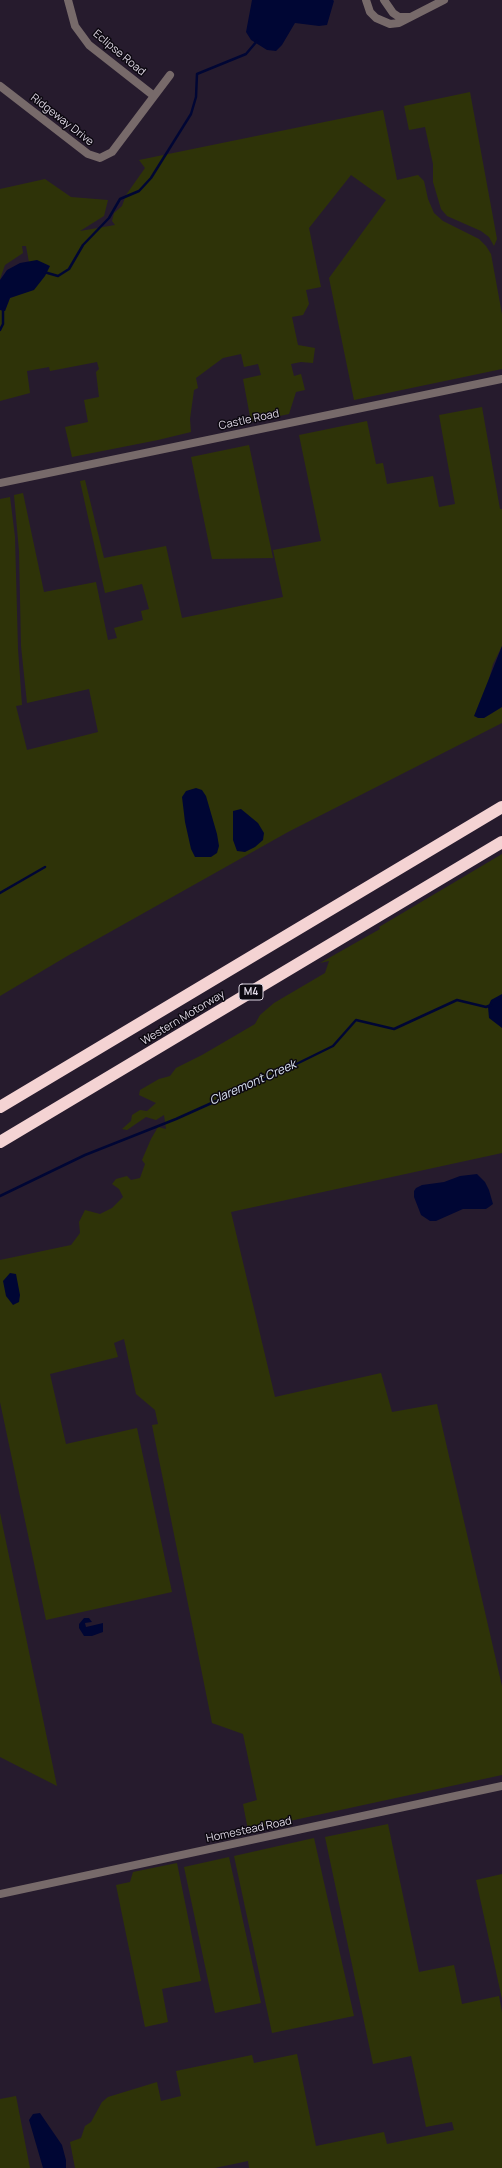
<!DOCTYPE html>
<style>
body{margin:0}
canvas{display:block;background:#261b2d}
</style>
<canvas width="502" height="2168"></canvas>
<script>
const g = document.querySelector('canvas').getContext('2d');
g.lineJoin = 'round';
function paint(path, color) {
  g.fillStyle = color;
  g.fill(path, 'evenodd');
}
function shape(rows) {
  const path = new Path2D();
  for (const r of rows) {
    path.moveTo(r[0], r[1]);
    for (let i = 2; i < r.length; i += 2) path.lineTo(r[i], r[i + 1]);
  }
  return path;
}
function trace(path, color, width, dash) {
  g.strokeStyle = color;
  g.lineWidth = width;
  g.lineCap = dash ? 'butt' : 'round';
  g.setLineDash(dash || []);
  g.stroke(path);
}
function label(font, color, halo, rows, align = 'center') {
  g.font = font + ' Manrope,sans-serif';
  g.lineWidth = 3;
  g.setLineDash([]);
  g.textBaseline = 'middle';
  g.strokeStyle = halo;
  g.fillStyle = color;
  for (const [text, x, y, turn = 0] of rows) {
    g.save();
    g.translate(x, y);
    g.rotate((+turn || 0) * Math.PI / 180);
    g.textAlign = isNaN(turn) ? turn : align;
    if (halo) g.strokeText(text, 0, 0);
    g.fillText(text, 0, 0);
    g.restore();
  }
}
paint(shape([
 [470,92,497,239,494,246,489,237,481,231,447,216,441,209,433,182,433,164,425,127,409,130,404,106],
 [383,110,397,180,418,175,424,181,428,199,434,213,443,221,479,239,486,246,491,254,502,314,502,369,354,400,329,278,386,200,351,175,309,228,321,287,306,290,309,304,303,315,292,317,298,345,315,348,313,363,301,362,291,364,294,376,301,374,305,390,296,392,289,414,251,422,243,379,261,375,258,364,244,367,241,354,223,358,196,378,198,388,194,390,190,419,191,432,158,440,72,457,65,427,88,422,84,400,99,397,96,372,99,369,97,362,50,371,49,367,27,371,30,393,0,401,0,310,5,311,10,298,34,289,26,246,22,246,23,253,5,265,0,279,0,189,45,179,71,197,108,200,104,216,80,231,115,225,112,221,114,213,122,206,126,195,145,168,139,160],
 [482,407,500,509,502,509,502,646,493,664,489,679,484,718,502,707,502,723,288,832,69,955,0,996,0,499,10,497,15,537,18,649,22,705,16,706,27,750,98,732,89,689,27,703,21,646,19,551,14,495,23,493,44,592,96,582,108,640,117,638,114,628,143,620,141,611,149,609,142,584,105,593,80,481,85,480,104,558,166,546,182,618,283,597,273,550,321,541,299,435,367,421,376,464,383,463,387,484,433,476,439,507,455,504,439,415],
 [249,445,273,558,212,559,191,457],
 [502,854,502,1153,231,1212,275,1397,381,1373,392,1412,437,1404,502,1686,502,1775,248,1830,243,1804,257,1800,243,1734,212,1723,152,1425,158,1424,155,1410,136,1394,124,1339,114,1343,118,1357,50,1374,66,1444,137,1428,172,1592,46,1620,0,1402,0,1260,71,1245,80,1233,79,1222,85,1210,100,1214,112,1208,123,1197,119,1189,112,1184,116,1179,127,1176,131,1180,140,1178,145,1164,142,1160,151,1139,158,1127,166,1129,164,1115,156,1120,146,1117,127,1130,122,1129,131,1121,132,1115,140,1110,147,1111,156,1103,139,1095,140,1090,159,1079,170,1076,176,1068,202,1055,255,1024,260,1015,274,1003,325,973,329,961,320,963,380,929,379,927],
 [0,1513,57,1786,0,1757],
 [388,1824,419,1972,454,1965,462,2004,499,1996,502,2012,502,2168,249,2168,248,2161,215,2168,75,2168,70,2142,81,2138,85,2126,91,2122,102,2102,108,2097,157,2082,161,2101,181,2096,176,2071,252,2055,254,2063,297,2054,316,2146,384,2132,387,2144,454,2130,452,2122,426,2127,411,2056,373,2064,325,1837],
 [314,1838,354,2016,272,2033,234,1856],
 [229,1857,261,2003,215,2013,184,1867],
 [177,1863,201,1981,162,1989,168,2022,145,2027,116,1885,130,1882,133,1872],
 [502,1874,502,1999,476,1880],
 [16,2096,30,2168,0,2168,0,2099]
]), '#2e3308');
paint(shape([
 [252,0,333,0,334,1,327,25,319,26,295,23,282,45,276,51,267,50,251,40,246,32],
 [37,260,50,266,45,276,34,290,10,298,5,311,0,310,0,280,7,270,20,263],
 [502,646,502,707,484,718,478,718,474,716],
 [196,788,202,790,206,796,217,834,219,846,217,853,211,857,195,857,191,849,185,822,182,797,186,791],
 [241,809,258,823,264,833,263,840,255,847,245,852,237,851,233,840,233,811],
 [502,994,502,1028,489,1018,488,1007,491,1000],
 [477,1174,485,1182,489,1190,493,1204,489,1207,486,1209,463,1209,436,1221,430,1221,421,1215,414,1197,414,1191,416,1188,422,1185,444,1182,460,1176],
 [10,1273,16,1274,20,1295,19,1302,13,1305,6,1296,3,1281],
 [84,1618,89,1618,92,1622,85,1623,86,1627,103,1623,103,1632,92,1636,84,1636,79,1628,79,1624],
 [40,2113,62,2145,66,2160,66,2168,43,2168,29,2120,33,2114]
]), '#000634');
trace(shape([
 [44,272,58,276,69,269,83,245,109,218,120,199,139,191,151,178,191,114,196,97,197,74,246,54,257,41],
 [0,330,3,324,3,309],
 [0,893,45,867],
 [0,1196,85,1155,176,1119,274,1075,333,1046,356,1020,394,1029,457,1000,486,1007,491,1005]
]), '#000634', 2.5);
trace(shape([
 [68,0,75,26,89,45,154,96],
 [366,0,370,12,376,18,390,24,399,23,444,0],
 [384,0,393,13,399,17,409,17],
 [0,86,88,154,100,158,112,152,170,75],
 [0,483,502,379],
 [0,1894,502,1786]
]), '#776a6a', 8);
trace(shape([
 [0,1107,502,807],
 [0,1142,502,842]
]), '#f4d3d3', 12);
for (const [x, y, w] of [
 [251,992,24]
]) {
  const box = new Path2D();
  box.roundRect(x - w / 2, y - 8, w, 16, 3);
  g.fillStyle = '#0c0810';
  g.fill(box);
  trace(box, '#ddd6e3', 1);
}
label('bold 10px', '#ddd6e3', null, [
 ["M4",251,992]
]);
label('11px', '#ddd6e3', '#0c0810', [
 ["Eclipse Road",119,53,40],
 ["Ridgeway Drive",62,120,38],
 ["Castle Road",249,420,-12],
 ["Western Motorway",183,1018,-31],
 ["Homestead Road",249,1830,-12]
]);
label('italic 12px', '#d8e1f1', '#0c0810', [
 ["Claremont Creek",253,1083,-24]
]);
</script>
